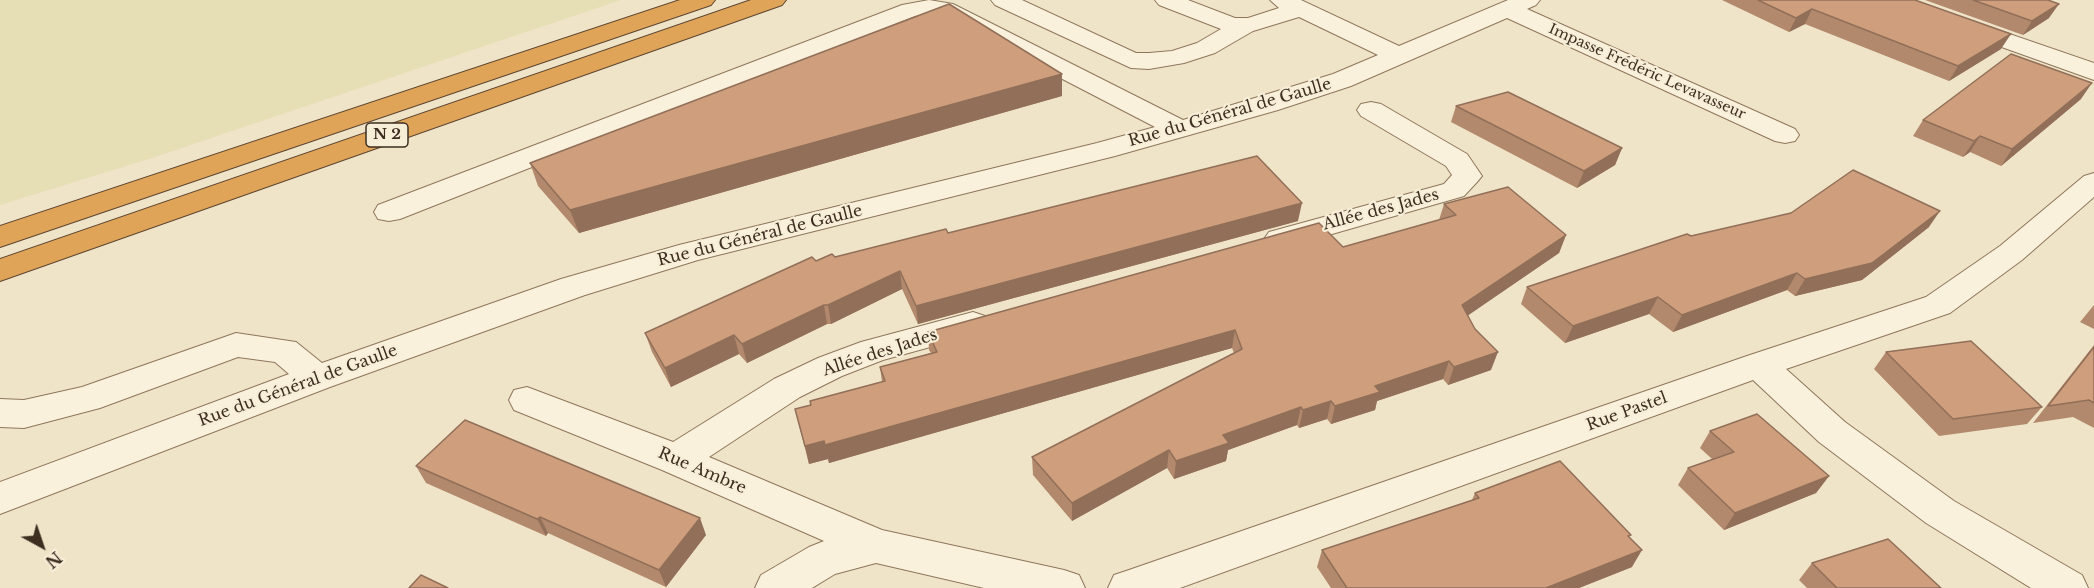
<!DOCTYPE html>
<meta charset="utf-8">
<style>
body{margin:0}
#map{position:relative;width:2094px;height:588px;overflow:hidden;background:#f0e4c8;font-family:"Libre Baskerville",serif}
canvas{display:block}
.north{position:absolute;left:12px;top:516px;width:60px;height:60px;-webkit-text-stroke:4px #f7eed8;paint-order:stroke;rotate:140deg;font-size:16px;font-weight:700;line-height:24px;text-align:center;color:#3d2e20}
.north::after{content:'';display:block;margin:auto;width:21px;height:27px;background:#3d2e20;clip-path:polygon(50% 0,100% 100%,50% 72%,0 100%)}
</style>
<div id="map">
<canvas width="2094" height="588"></canvas>
<div class="north">N</div>
</div>
<script>
const g = document.querySelector('canvas').getContext('2d');
g.lineJoin = 'round';
function paint(path, color) {
  g.fillStyle = color;
  g.fill(path, 'evenodd');
}
function shape(rows) {
  const path = new Path2D();
  for (const r of rows) {
    path.moveTo(r[0], r[1]);
    for (let i = 2; i < r.length; i += 2) path.lineTo(r[i], r[i + 1]);
  }
  return path;
}
function trace(path, color, width, dash) {
  g.strokeStyle = color;
  g.lineWidth = width;
  g.lineCap = dash ? 'butt' : 'round';
  g.setLineDash(dash || []);
  g.stroke(path);
}
function label(font, color, halo, rows, align = 'center') {
  g.font = font + ' "Libre Baskerville",serif';
  g.lineWidth = 4.5;
  g.setLineDash([]);
  g.textBaseline = 'middle';
  g.strokeStyle = halo;
  g.fillStyle = color;
  for (const [text, x, y, turn = 0] of rows) {
    g.save();
    g.translate(x, y);
    g.rotate((+turn || 0) * Math.PI / 180);
    g.textAlign = isNaN(turn) ? turn : align;
    if (halo) g.strokeText(text, 0, 0);
    g.fillText(text, 0, 0);
    g.restore();
  }
}
paint(shape([
 [0,0,621,0,152,158,0,205]
]), '#e6deb5');
const minor = shape([
 [929,0,953,4,1183,120,1333,74,1378,55,1299,17,1253,31,1215,53,1184,63,1149,69,1131,68,995,5,991,0,1022,0,1136,53,1149,53,1172,51,1197,43,1221,29,1159,5,1155,0,1188,0,1235,18,1248,18,1279,8,1270,0,1301,0,1399,46,1508,0,1540,0,1536,5,1527,9,1795,129,1799,135,1795,141,1785,143,1775,141,1507,18,1351,86,1278,110,1115,156,698,260,585,295,330,387,0,514,0,482,289,374,275,362,238,357,100,408,24,428,0,427,0,399,24,400,82,387,236,333,296,342,322,363,561,279,679,245,1097,143,1155,127,939,15,930,14,915,16,400,219,389,221,378,219,374,212,378,205,902,5,929,0],
 [1963,18,2094,63,2094,80,1954,30,1951,25,1954,20,1963,18],
 [1371,102,1381,104,1467,154,1482,176,1477,182,1464,196,1280,249,1269,246,1264,239,1269,232,1444,184,1452,175,1446,166,1361,116,1357,110,1361,104,1371,102],
 [2094,173,2094,197,2022,260,1950,313,1786,369,1845,422,1954,501,2082,575,2088,588,2031,588,1926,523,1819,442,1753,380,1180,588,1108,588,1114,575,1129,570,1747,356,1926,297,2000,246,2084,176,2094,173],
 [973,312,985,316,990,324,985,332,883,360,842,376,800,397,709,457,882,530,1064,570,1079,575,1085,588,984,588,876,563,835,574,812,588,755,588,761,575,809,547,824,541,662,470,514,410,509,400,514,390,527,387,673,442,774,379,818,358,861,342,973,312]
]);
const highway = shape([
 [680,0,715,0,711,5,0,247,0,226,680,0],
 [751,0,786,0,782,5,0,281,0,259,751,0]
]);
trace(minor, '#8d765c', 2);
trace(highway, '#5b4430', 2);
paint(minor, '#faf1dc');
paint(highway, '#e0a458');
paint(shape([
 [1722,0,1915,0,2001,49,1949,81,1805,24,1789,32],
 [1925,0,2048,0,2049,18,2023,35],
 [1062,96,579,233,538,186,530,163],
 [2081,99,2001,166,1970,152,1963,157,1913,136,1923,120],
 [1456,106,1622,148,1615,165,1577,188,1451,122],
 [1444,204,1566,235,1559,253,1468,315,1491,370,1448,385,1443,379,1377,401,1375,410,1331,424,1327,419,1299,428,1297,425,1228,450,1226,461,1174,479,1167,468,1072,521,1033,475,1032,457,1234,353,1232,348,829,463,828,459,809,464,795,409,811,405,882,382,880,367,931,353,929,350,928,332,1343,247,1439,220],
 [1298,221,918,324,902,289,831,324,827,324,747,363,739,354,671,387,652,352,645,333,816,261,948,233],
 [1929,227,1862,280,1795,296,1787,290,1673,332,1649,314,1565,343,1521,304,1527,287,1691,236],
 [2094,305,2094,329,2080,322],
 [2094,345,2094,428,2073,417,2033,423],
 [1886,352,2042,407,2027,424,1939,436,1874,369],
 [1710,431,1829,476,1816,493,1724,530,1678,485,1688,468,1712,459,1700,448],
 [416,466,706,535,666,587,548,533,546,536,426,483],
 [1475,493,1629,537,1632,567,1579,588,1331,588,1317,567,1322,550,1472,500],
 [1812,563,1941,588,1807,588,1799,580]
]), '#b2896c');
paint(shape([
 [2059,4,2049,18,2023,35,2032,21],
 [1812,9,1805,24,1789,32,1796,18],
 [2011,34,2001,49,1949,81,1958,66],
 [1062,74,1062,96,579,233,570,210],
 [2092,83,2081,99,2001,166,2012,149],
 [1980,136,1970,152,1963,157,1974,141],
 [1622,148,1615,165,1577,188,1584,171],
 [1302,203,1298,221,918,324,916,306],
 [1940,211,1929,227,1862,280,1795,296,1805,279],
 [1566,235,1559,253,1457,323,1462,305],
 [900,271,902,289,831,324,828,305],
 [1797,273,1787,290,1673,332,1682,315],
 [1658,297,1649,314,1565,343,1573,326],
 [824,305,827,324,747,363,742,344],
 [1235,330,1232,348,829,463,825,445],
 [734,335,739,354,671,387,665,368],
 [1498,352,1491,370,1448,385,1454,367],
 [1449,361,1443,379,1377,401,1375,410,1331,424,1335,406,1375,386],
 [1331,401,1327,419,1299,428,1303,410],
 [1301,407,1297,425,1228,450,1226,461,1174,479,1176,461,1223,435],
 [824,441,828,459,809,464,805,446],
 [1169,450,1167,468,1072,521,1072,503],
 [1829,476,1816,493,1724,530,1735,513],
 [540,517,548,533,546,536,537,519],
 [700,518,706,535,666,587,659,570],
 [1642,550,1632,567,1579,588,1546,588]
]), '#916f58');
const building = shape([
 [1758,0,1915,0,2011,34,1958,66,1812,9,1796,18,1758,0],
 [1973,0,2048,0,2059,4,2032,21,1973,0],
 [949,4,1062,74,570,210,530,163,949,4],
 [2011,54,2092,83,2012,149,1980,136,1974,141,1923,120,2011,54],
 [1508,92,1622,148,1584,171,1456,106,1508,92],
 [1257,156,1302,203,916,306,900,271,828,305,824,305,742,344,734,335,665,368,645,333,812,257,816,261,832,254,835,257,946,229,948,233,1257,156],
 [1853,170,1940,211,1872,263,1805,279,1797,273,1682,315,1658,297,1573,326,1527,287,1687,234,1691,236,1791,213,1853,170],
 [1508,187,1566,235,1462,305,1475,329,1498,352,1454,367,1449,361,1375,386,1380,392,1335,406,1331,401,1303,410,1301,407,1223,435,1229,443,1176,461,1169,450,1072,503,1032,457,1242,349,1235,330,825,445,824,441,805,446,795,409,811,405,810,401,885,381,880,367,937,352,928,332,1319,223,1343,247,1456,215,1444,204,1508,187],
 [1971,341,2042,407,1953,419,1886,352,1971,341],
 [2094,347,2094,403,2089,400,2048,406,2094,347],
 [1757,414,1829,476,1735,513,1688,468,1734,452,1710,431,1757,414],
 [465,420,700,518,659,570,540,517,537,519,416,466,465,420],
 [1560,461,1631,535,1628,536,1642,550,1546,588,1347,588,1322,550,1479,498,1475,493,1560,461],
 [1888,539,1941,588,1837,588,1812,563,1888,539],
 [421,575,448,588,409,588,421,575]
]);
paint(building, '#cf9f7d');
trace(building, '#916f58', 1.5);
label('14px', '#3d2e20', '#f7eed8', [
 ["Impasse Frédéric Levavasseur",1647,72,24]
]);
for (const [x, y, w] of [
 [387,135,42]
]) {
  const box = new Path2D();
  box.roundRect(x - w / 2, y - 12, w, 24, 4.5);
  g.fillStyle = '#f7eed8';
  g.fill(box);
  trace(box, '#3d2e20', 1.5);
}
label('bold 15px', '#3d2e20', null, [
 ["N 2",387,135]
]);
label('16px', '#3d2e20', '#f7eed8', [
 ["Rue du Général de Gaulle",1230,113,-16],
 ["Allée des Jades",1381,210,-15],
 ["Rue du Général de Gaulle",760,236,-14],
 ["Allée des Jades",880,353,-18],
 ["Rue du Général de Gaulle",298,386,-20],
 ["Rue Pastel",1627,412,-20],
 ["Rue Ambre",702,471,23]
]);
</script>
